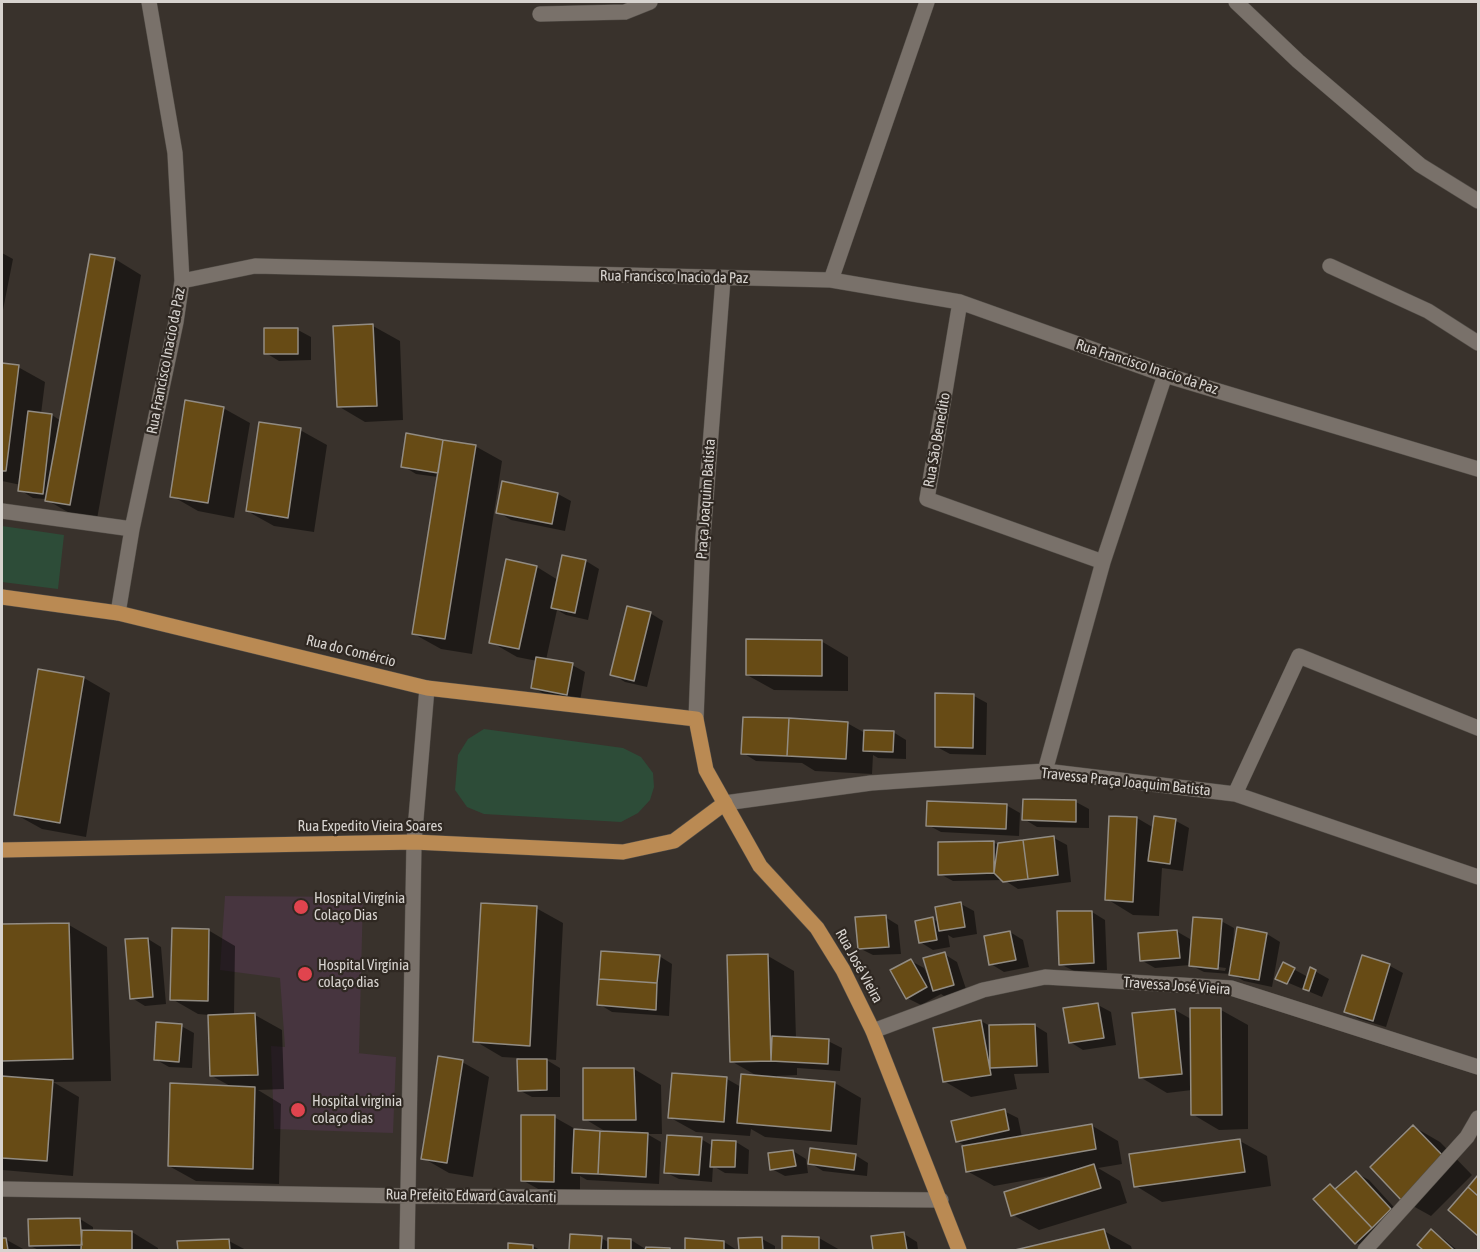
<!DOCTYPE html>
<meta charset="utf-8">
<style>
body{margin:0}
#map{position:relative;width:1480px;height:1252px;overflow:hidden;background:#39322c;font-family:"Asap Condensed",sans-serif}
canvas{display:block}
.frame{position:absolute;inset:0;border:3px solid #d7d3cf;pointer-events:none}
</style>
<div id="map">
<canvas width="1480" height="1252"></canvas>
<div class="frame"></div>
</div>
<script>
const g = document.querySelector('canvas').getContext('2d');
g.lineJoin = 'round';
function paint(path, color) {
  g.fillStyle = color;
  g.fill(path, 'evenodd');
}
function shape(rows) {
  const path = new Path2D();
  for (const r of rows) {
    path.moveTo(r[0], r[1]);
    for (let i = 2; i < r.length; i += 2) path.lineTo(r[i], r[i + 1]);
  }
  return path;
}
function trace(path, color, width, dash) {
  g.strokeStyle = color;
  g.lineWidth = width;
  g.lineCap = dash ? 'butt' : 'round';
  g.setLineDash(dash || []);
  g.stroke(path);
}
function label(font, color, halo, rows, align = 'center') {
  g.font = font + ' "Asap Condensed",sans-serif';
  g.lineWidth = 4.5;
  g.setLineDash([]);
  g.textBaseline = 'middle';
  g.strokeStyle = halo;
  g.fillStyle = color;
  for (const [text, x, y, turn = 0] of rows) {
    g.save();
    g.translate(x, y);
    g.rotate((+turn || 0) * Math.PI / 180);
    g.textAlign = isNaN(turn) ? turn : align;
    if (halo) g.strokeText(text, 0, 0);
    g.fillText(text, 0, 0);
    g.restore();
  }
}
paint(shape([
 [225,896,363,897,359,1053,357,1053,396,1057,393,1133,274,1129,271,1046,285,1047,280,978,220,970]
]), '#47353f');
paint(shape([
 [2,526,64,535,58,589,2,582],
 [484,729,623,748,641,757,653,773,654,787,650,800,638,813,621,822,484,814,467,807,455,790,458,755,468,739]
]), '#2d4c38');
paint(shape([
 [2,253,13,259,2,315],
 [115,259,141,275,97,519,73,515,45,499,33,498,20,490,21,485,2,481,2,365,18,367,45,382,41,414,52,415,61,421],
 [373,326,400,341,403,420,365,422,338,406],
 [298,330,311,337,311,360,279,361,266,353],
 [223,408,250,423,234,518,198,511,172,496],
 [300,430,327,445,314,532,274,526,247,511],
 [475,446,502,461,472,654,441,649,414,634,438,477,416,474,403,466],
 [558,494,571,501,565,531,511,520,498,512],
 [586,561,599,569,588,620,566,615,557,610,546,660,572,665,585,672,580,701,546,695,532,687,537,661,517,657,491,642,537,567,558,580],
 [650,613,663,621,647,687,625,682,612,674],
 [821,641,848,657,848,691,774,690,747,675],
 [84,678,110,693,86,837,42,829,15,814],
 [974,696,987,703,986,755,950,754,937,747],
 [847,723,865,733,893,732,906,740,906,759,878,758,873,755,872,774,815,771,802,763,756,761,743,753],
 [1024,801,1076,802,1089,809,1089,828,1037,827,1024,819],
 [1006,805,1020,813,1019,836,941,832,928,825],
 [1137,818,1154,828,1176,821,1189,828,1183,871,1162,868,1159,916,1133,915,1107,899],
 [1054,838,1067,845,1071,882,1018,889,1004,880,953,881,940,874,993,842,1000,846],
 [961,904,974,911,977,934,953,938,948,935,950,947,933,950,920,942,933,919,939,922],
 [536,908,563,923,556,1060,545,1059,560,1068,560,1097,532,1097,519,1090,519,1058,502,1057,475,1041],
 [1092,912,1105,920,1107,970,1074,971,1060,964],
 [885,917,898,925,901,954,873,955,859,948],
 [1221,921,1234,928,1233,948,1267,934,1280,942,1272,987,1244,981,1231,974,1204,972,1190,965,1155,968,1141,960,1176,931,1190,939,1192,947],
 [1202,965,1226,968,1225,971,1202,968],
 [69,925,107,947,111,1081,53,1082,79,1097,73,1176,2,1170,2,926],
 [208,930,235,946,234,1015,255,1015,282,1030,284,1089,258,1090,281,1104,279,1184,196,1181,169,1166,232,1087,212,1076,209,1015,198,1014,172,999],
 [1010,932,1023,940,1029,967,1004,972,991,964],
 [148,939,161,947,166,1004,145,1006,132,998],
 [944,954,957,962,967,992,947,998,941,994,921,1005,907,998,911,961,924,968,929,978],
 [659,956,672,964,669,1016,612,1012,599,1004],
 [768,956,794,971,796,1039,828,1041,842,1048,840,1071,797,1068,797,1075,777,1076,777,1078,835,1083,861,1098,857,1145,765,1137,751,1129,750,1136,696,1132,669,1117,727,1079,741,1087,759,1077,731,1061],
 [1363,957,1390,966,1403,973,1386,1027,1359,1019,1346,1011],
 [1284,964,1308,977,1311,969,1329,979,1322,997,1277,978],
 [1098,1005,1111,1012,1116,1045,1083,1050,1070,1042],
 [1175,1010,1191,1019,1221,1010,1248,1025,1248,1129,1219,1130,1192,1114,1192,1090,1167,1093,1140,1077],
 [981,1021,990,1026,1034,1025,1047,1033,1049,1073,1014,1074,1017,1089,971,1097,944,1081],
 [181,1026,194,1033,192,1068,169,1067,155,1059],
 [462,1062,489,1077,473,1177,449,1173,423,1158],
 [634,1069,661,1085,662,1134,647,1134,661,1142,659,1184,587,1180,580,1176,580,1196,549,1195,522,1180,554,1117,579,1131,608,1133,585,1119],
 [1004,1111,1018,1118,1022,1137,1091,1125,1118,1141,1122,1164,1098,1168,1120,1181,1127,1203,1039,1230,1013,1215,1056,1175,994,1186,967,1171,968,1147,957,1141],
 [1414,1127,1440,1142,1472,1175,1431,1216,1404,1201],
 [701,1139,713,1146,736,1142,749,1150,748,1174,725,1173,713,1166,712,1182,679,1179,665,1172],
 [1240,1141,1267,1156,1271,1186,1162,1202,1136,1186],
 [793,1151,806,1159,808,1173,785,1176,772,1169],
 [855,1155,868,1163,867,1176,823,1171,810,1163],
 [1356,1173,1369,1180,1403,1217,1369,1250,1356,1243,1330,1185,1337,1190],
 [1478,1177,1478,1234,1450,1210],
 [80,1219,93,1227,93,1232,132,1232,158,1248,158,1250,39,1250,30,1246],
 [1104,1231,1131,1246,1132,1250,1019,1250],
 [1431,1231,1444,1239,1457,1250,1425,1250,1419,1245],
 [904,1234,917,1242,918,1250,875,1250,873,1238],
 [572,1236,601,1238,610,1243,631,1240,647,1250,670,1250,571,1250],
 [783,1237,819,1238,840,1250,783,1250],
 [5,1239,25,1250,2,1250,2,1240],
 [762,1239,775,1246,775,1250,740,1250,740,1240],
 [687,1240,724,1242,737,1250,686,1250],
 [229,1241,246,1250,179,1250,179,1242],
 [510,1244,533,1246,540,1250,509,1250]
]), '#0007');
const building = shape([
 [90,254,115,258,70,505,45,501,90,254],
 [373,324,377,406,337,407,333,326,373,324],
 [264,328,298,328,298,354,264,354,264,328],
 [2,363,19,365,6,471,2,471,2,363],
 [185,400,224,407,208,503,170,497,185,400],
 [28,411,52,414,43,494,18,491,28,411],
 [259,422,301,428,288,518,246,511,259,422],
 [406,433,443,440,438,473,401,467,406,433],
 [443,440,476,445,445,639,412,634,443,440],
 [502,481,558,493,552,524,496,513,502,481],
 [562,555,586,560,575,613,551,608,562,555],
 [506,559,537,566,519,649,489,643,506,559],
 [627,606,651,612,634,681,610,675,627,606],
 [746,639,822,640,822,676,746,675,746,639],
 [536,657,573,663,567,695,531,688,536,657],
 [38,669,84,677,60,823,14,815,38,669],
 [935,693,974,694,973,748,935,747,935,693],
 [743,717,789,718,787,756,741,754,743,717],
 [789,718,848,722,846,759,787,756,789,718],
 [864,730,894,731,893,752,863,751,864,730],
 [1023,799,1076,800,1076,822,1022,820,1023,799],
 [927,801,1007,804,1006,829,926,826,927,801],
 [1109,816,1137,817,1133,902,1105,900,1109,816],
 [1154,816,1176,819,1170,864,1148,861,1154,816],
 [1054,836,1058,875,1028,879,1023,840,1054,836],
 [1023,840,1028,879,1003,882,994,873,998,843,1023,840],
 [994,841,994,873,938,875,938,842,994,841],
 [961,902,965,927,939,931,935,907,961,902],
 [481,903,537,906,530,1046,473,1042,481,903],
 [1057,911,1092,911,1094,963,1059,965,1057,911],
 [886,915,889,947,858,949,855,917,886,915],
 [933,917,937,940,919,943,915,921,933,917],
 [1193,917,1222,919,1218,969,1189,966,1193,917],
 [69,923,73,1059,2,1061,2,924,69,923],
 [1237,927,1267,933,1259,980,1229,975,1237,927],
 [172,928,209,929,208,1001,170,1000,172,928],
 [1177,930,1180,958,1140,961,1138,933,1177,930],
 [1010,931,1016,960,989,965,984,936,1010,931],
 [148,938,153,997,130,999,125,939,148,938],
 [601,951,660,955,657,983,599,979,601,951],
 [945,952,954,985,933,991,923,958,945,952],
 [768,954,771,1061,730,1062,727,955,768,954],
 [1362,955,1390,964,1373,1021,1344,1012,1362,955],
 [911,959,927,987,906,999,890,970,911,959],
 [1283,962,1295,968,1287,984,1275,979,1283,962],
 [1310,967,1316,970,1309,991,1303,989,1310,967],
 [599,979,657,983,656,1010,597,1005,599,979],
 [1098,1003,1104,1038,1069,1043,1063,1008,1098,1003],
 [1190,1008,1221,1008,1222,1115,1191,1115,1190,1008],
 [1175,1009,1182,1074,1139,1078,1132,1013,1175,1009],
 [255,1013,258,1075,210,1076,208,1015,255,1013],
 [981,1020,991,1075,943,1082,933,1028,981,1020],
 [156,1022,182,1024,179,1062,154,1060,156,1022],
 [1035,1024,1037,1066,990,1068,989,1025,1035,1024],
 [772,1036,829,1039,828,1064,771,1061,772,1036],
 [438,1056,463,1060,447,1163,421,1159,438,1056],
 [517,1059,547,1059,547,1090,518,1091,517,1059],
 [583,1068,634,1068,636,1120,583,1120,583,1068],
 [672,1073,727,1077,724,1122,668,1118,672,1073],
 [741,1074,835,1082,831,1131,737,1123,741,1074],
 [2,1076,53,1080,47,1161,2,1158,2,1076],
 [170,1083,255,1087,253,1169,168,1166,170,1083],
 [1005,1109,1009,1130,956,1142,951,1121,1005,1109],
 [521,1115,555,1115,554,1182,521,1181,521,1115],
 [1092,1124,1096,1149,966,1172,962,1146,1092,1124],
 [1413,1125,1447,1160,1403,1202,1370,1167,1413,1125],
 [574,1129,600,1131,598,1174,572,1173,574,1129],
 [600,1131,648,1133,646,1177,598,1174,600,1131],
 [667,1135,702,1137,699,1175,664,1173,667,1135],
 [1240,1139,1245,1172,1134,1187,1129,1154,1240,1139],
 [712,1140,736,1141,735,1167,710,1167,712,1140],
 [810,1148,856,1154,854,1170,808,1164,810,1148],
 [793,1150,796,1166,770,1170,768,1153,793,1150],
 [1094,1164,1101,1188,1011,1216,1004,1192,1094,1164],
 [1356,1171,1391,1209,1372,1228,1335,1189,1356,1171],
 [1478,1175,1478,1196,1468,1187,1478,1175],
 [1330,1184,1372,1228,1355,1244,1313,1199,1330,1184],
 [1468,1187,1478,1196,1478,1236,1448,1210,1468,1187],
 [80,1218,82,1245,29,1246,28,1219,80,1218],
 [1104,1229,1110,1250,1015,1250,1104,1229],
 [1431,1229,1454,1250,1423,1250,1417,1245,1431,1229],
 [82,1230,132,1231,132,1250,81,1250,82,1230],
 [904,1232,907,1250,873,1250,871,1236,904,1232],
 [570,1234,602,1236,601,1250,569,1250,570,1234],
 [782,1236,819,1237,819,1250,782,1250,782,1236],
 [762,1237,763,1250,739,1250,738,1238,762,1237],
 [2,1238,6,1238,8,1250,2,1250,2,1238],
 [608,1238,631,1239,631,1250,608,1250,608,1238],
 [685,1238,724,1241,724,1250,685,1250,685,1238],
 [229,1239,230,1250,178,1250,177,1241,229,1239],
 [508,1243,533,1245,533,1250,508,1250,508,1243],
 [646,1247,670,1248,670,1250,645,1250,646,1247]
]);
paint(building, '#674b15');
trace(building, '#928c83', 1.5);
const minor = shape([
 [1236,2,1298,61,1420,165,1478,201],
 [540,14,625,12,650,2],
 [1330,266,1428,311,1478,343],
 [831,280,927,2],
 [182,281,255,266,831,280,960,302,1165,375,1478,469],
 [960,302,927,499,1103,562],
 [2,511,132,529],
 [118,613,132,529,176,322,182,281,175,153,149,2],
 [696,719,703,537,723,279],
 [1045,771,1103,562,1165,375],
 [1235,794,1299,656,1478,728],
 [725,803,871,783,1045,771,1235,794,1478,877],
 [873,1031,983,990,1045,977,1231,988,1478,1067],
 [2,1189,407,1196,941,1200],
 [407,1250,414,842,427,688],
 [1365,1250,1467,1137,1478,1118]
]);
const major = shape([
 [2,597,118,613,427,688,696,719,706,770,760,866,817,928,843,970,873,1031,959,1250],
 [2,850,414,842,623,852,674,841,725,803]
]);
trace(minor, '#534e48', 16);
trace(major, '#534e48', 16);
trace(minor, '#79716a', 15);
trace(major, '#ba8a53', 15);
for (const [x, y, r, color] of [
 [301,907,8,"#e0444e"],
 [305,974,8,"#e0444e"],
 [298,1110,8,"#e0444e"]
]) {
  const dot = new Path2D();
  dot.arc(x, y, r, 0, 2 * Math.PI);
  g.fillStyle = color;
  g.fill(dot);
  trace(dot, '#2f2822', 2);
}
label('15px', '#d7d3cf', '#2f2822', [
 ["Rua Francisco Inacio da Paz",674,277,1],
 ["Rua Francisco Inacio da Paz",166,361,-79],
 ["Rua Francisco Inacio da Paz",1147,367,18],
 ["Rua São Benedito",937,440,-80],
 ["Praça Joaquim Batista",706,499,-86],
 ["Rua do Comércio",351,651,14],
 ["Travessa Praça Joaquim Batista",1126,782,6],
 ["Rua Expedito Vieira Soares",370,826],
 ["Rua José Vieira",859,966,61],
 ["Travessa José Vieira",1177,986,4],
 ["Rua Prefeito Edward Cavalcanti",471,1196,1]
]);
label('15px', '#d7d3cf', '#2f2822', [
 ["Hospital Virgínia",314,898],
 ["Colaço Dias",314,915],
 ["Hospital Virgínia",318,965],
 ["colaço dias",318,982],
 ["Hospital virginia",312,1101],
 ["colaço dias",312,1118]
], 'left');
</script>
